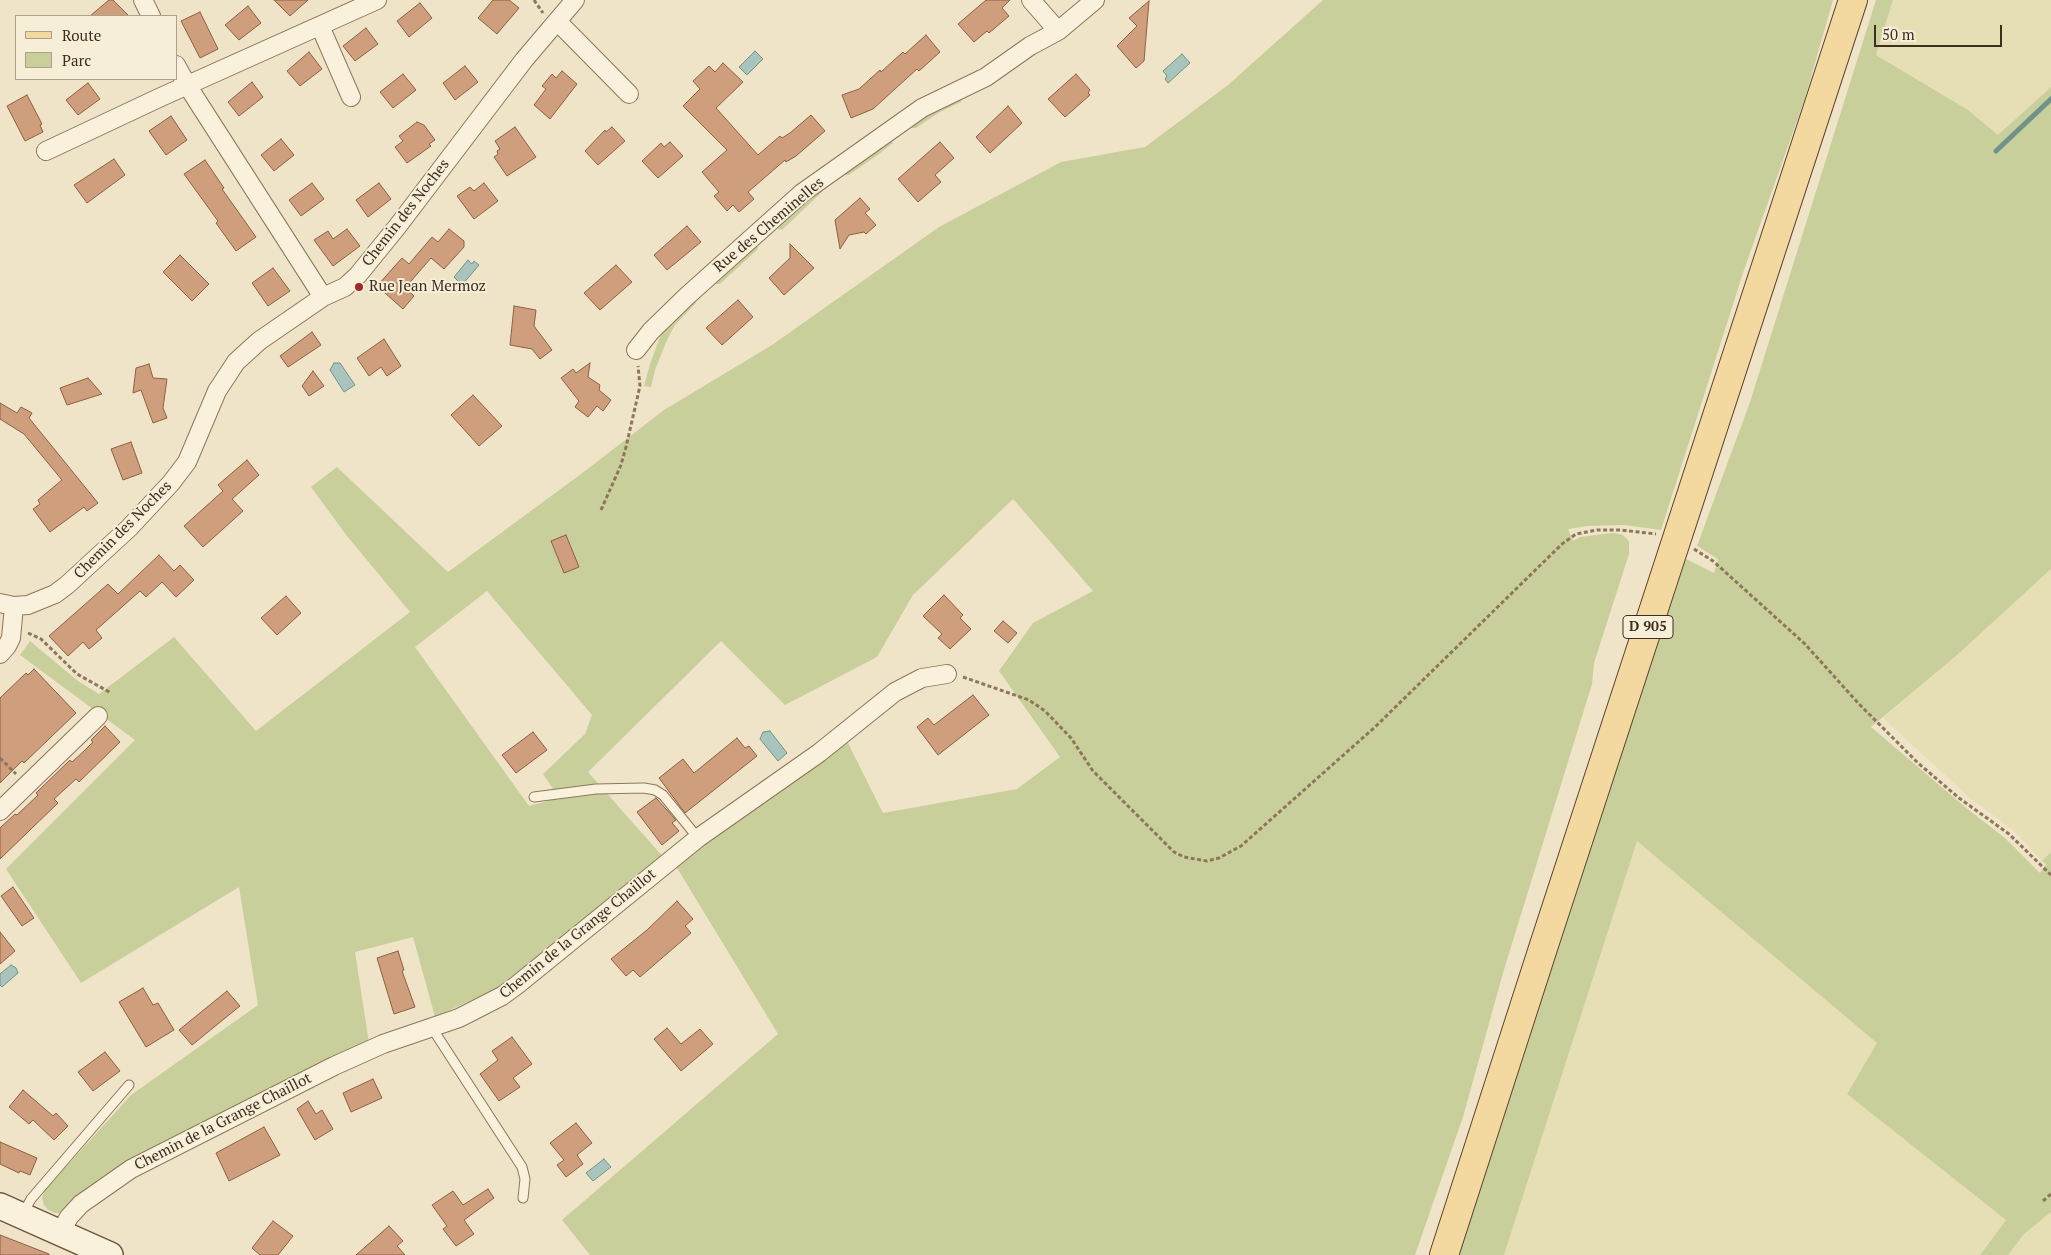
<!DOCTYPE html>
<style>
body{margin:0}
#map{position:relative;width:2051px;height:1255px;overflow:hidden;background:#f0e4c8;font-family:"PT Serif",serif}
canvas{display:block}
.legend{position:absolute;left:15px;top:15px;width:162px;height:65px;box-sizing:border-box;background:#f7eed8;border:1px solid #ada18e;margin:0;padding:6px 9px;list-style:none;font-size:15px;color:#3d2e20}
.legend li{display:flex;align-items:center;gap:10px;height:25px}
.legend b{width:25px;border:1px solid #ada18e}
.scale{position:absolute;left:1874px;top:25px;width:128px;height:22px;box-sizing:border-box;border:2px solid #3d2e20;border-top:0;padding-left:6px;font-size:15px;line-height:18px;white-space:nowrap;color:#3d2e20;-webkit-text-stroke:4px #f7eed8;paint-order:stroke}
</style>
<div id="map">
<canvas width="2051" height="1255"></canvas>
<ul class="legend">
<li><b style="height:6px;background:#f3d9a0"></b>Route</li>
<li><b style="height:14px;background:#c9cf9b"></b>Parc</li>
</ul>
<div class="scale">50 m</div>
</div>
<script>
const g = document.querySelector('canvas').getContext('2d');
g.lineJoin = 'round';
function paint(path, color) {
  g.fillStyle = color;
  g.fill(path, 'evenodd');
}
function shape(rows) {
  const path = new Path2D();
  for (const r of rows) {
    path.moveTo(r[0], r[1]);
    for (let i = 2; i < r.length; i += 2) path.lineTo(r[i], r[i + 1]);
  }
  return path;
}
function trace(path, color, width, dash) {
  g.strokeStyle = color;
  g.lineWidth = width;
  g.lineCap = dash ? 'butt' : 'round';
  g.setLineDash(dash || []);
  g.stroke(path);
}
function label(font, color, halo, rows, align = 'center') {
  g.font = font + ' "PT Serif",serif';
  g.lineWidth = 4;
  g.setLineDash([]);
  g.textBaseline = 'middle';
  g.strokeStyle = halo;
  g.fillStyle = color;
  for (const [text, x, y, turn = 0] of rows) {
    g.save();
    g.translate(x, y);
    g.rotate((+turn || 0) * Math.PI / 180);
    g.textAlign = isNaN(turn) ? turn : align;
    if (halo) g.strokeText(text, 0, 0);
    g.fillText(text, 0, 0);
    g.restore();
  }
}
paint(shape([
 [1893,0,2051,0,2051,87,1998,135,1968,110,1876,55],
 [2051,569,2051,852,2042,861,2014,831,1970,798,1883,718,1956,656],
 [1637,841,1878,1043,1847,1094,2006,1220,1980,1255,1504,1255],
 [2051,1212,2051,1255,2008,1255,2024,1234]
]), '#e6deb5');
paint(shape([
 [1323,0,1833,0,1805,98,1744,270,1661,530,1624,525,1587,526,1568,529,1573,541,1580,537,1603,534,1614,533,1623,535,1629,541,1629,554,1594,663,1592,684,1503,973,1463,1117,1415,1255,590,1255,562,1220,778,1034,674,863,846,739,883,813,1017,789,1060,757,999,671,1033,623,1093,591,1013,499,913,595,877,657,785,705,721,641,588,772,665,859,502,986,435,1017,413,937,355,952,369,1043,61,1213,55,1213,48,1210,44,1205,42,1198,45,1190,131,1095,258,1005,239,887,81,983,6,869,135,740,20,655,30,641,78,681,99,694,174,637,256,731,410,612,347,536,311,487,337,467,448,572,585,471,664,410,772,345,939,227,1061,162,1145,147,1228,85],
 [487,591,592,715,585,734,543,774,559,798,529,806,415,647],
 [1876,0,1893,0,1876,55,1968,110,1998,135,2051,87,2051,569,1956,656,1871,727,1965,807,2005,838,2040,873,2046,864,2042,861,2051,852,2051,1212,2024,1234,2008,1255,1980,1255,2006,1220,1847,1094,1877,1043,1637,841,1504,1255,1456,1255,1560,935,1686,559,1714,573,1718,559,1697,546,1750,402],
 [962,98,961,102,940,112,916,128,912,128,911,126,921,118],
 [890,139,893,143,879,154,849,175,845,175,844,173],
 [823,189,822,192,782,230,778,229,776,227,809,196],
 [758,244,758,249,720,284,716,284,715,283],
 [695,300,696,303,675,325,667,340,655,370,651,387,644,386,650,364,660,337,668,325]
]), '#c9cf9b');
const water = shape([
 [755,51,763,59,747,75,739,67,755,51],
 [1182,54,1190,63,1168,83,1165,79,1167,76,1163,71,1182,54],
 [468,260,472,264,474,261,479,265,462,285,454,277,468,260],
 [334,363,340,363,355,385,344,392,330,370,334,363],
 [770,731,787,753,778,761,760,739,763,732,770,731],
 [11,965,16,968,18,973,2,987,0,985,0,974,11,965],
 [604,1159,611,1167,593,1181,586,1173,604,1159]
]);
paint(water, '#a9c4bc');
trace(water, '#6f938a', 1);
trace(shape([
 [1996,151,2051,99]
]), '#6f938a', 5);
const building = shape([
 [109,0,113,0,129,16,90,16,109,0],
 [274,0,308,0,290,16,274,0],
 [493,0,509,0,519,8,497,34,478,18,493,0],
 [986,0,1010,0,1002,8,1009,16,989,33,987,31,974,42,958,24,986,0],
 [1149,1,1144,61,1136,68,1117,46,1137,26,1129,18,1149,1],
 [420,3,432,18,409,37,397,21,420,3],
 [248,6,261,23,239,40,225,25,248,6],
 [200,12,218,49,200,58,181,21,200,12],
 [366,28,378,44,355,61,343,46,366,28],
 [926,35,940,52,919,71,917,69,873,109,851,118,842,95,859,89,880,70,881,72,903,52,905,54,926,35],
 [309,52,322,69,300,86,287,71,309,52],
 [723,63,743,82,716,108,758,155,780,136,782,138,790,133,811,115,825,131,796,156,786,162,785,160,748,192,754,199,739,212,733,205,727,211,714,196,719,192,702,172,727,150,683,106,700,89,693,81,709,66,715,72,723,63],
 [465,66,478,82,455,100,443,83,465,66],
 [562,71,577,84,550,119,534,105,546,89,542,86,552,74,556,78,562,71],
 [403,74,416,90,393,108,380,92,403,74],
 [1076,74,1090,90,1088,93,1090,95,1065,117,1048,99,1076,74],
 [252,82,263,97,239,116,228,102,252,82],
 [88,83,100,99,78,115,66,100,88,83],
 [27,95,42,124,40,125,43,132,25,141,7,106,27,95],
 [1008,106,1022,123,990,153,976,137,1008,106],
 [171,116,187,140,166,155,149,131,171,116],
 [417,122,424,125,435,140,429,144,431,146,407,163,395,147,403,141,399,136,417,122],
 [515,127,536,157,507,176,494,157,498,154,497,151,500,149,495,141,515,127],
 [612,127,625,141,598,165,585,151,605,130,606,132,612,127],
 [281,139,294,155,274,171,261,155,281,139],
 [670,142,683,156,658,178,642,161,661,143,664,147,670,142],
 [940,142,954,158,935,175,941,182,918,202,898,179,940,142],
 [114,159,125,175,87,203,74,185,114,159],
 [205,160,224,188,222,189,256,237,236,251,216,223,218,221,184,174,205,160],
 [312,183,324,199,301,216,289,200,312,183],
 [379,183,391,199,368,217,356,200,379,183],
 [484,183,498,201,474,219,457,196,470,187,474,191,484,183],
 [860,198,870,209,865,213,876,225,866,234,864,232,849,235,840,249,835,220,860,198],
 [687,226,701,242,667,270,654,255,687,226],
 [347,229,360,246,333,266,314,240,328,231,333,239,347,229],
 [449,229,464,241,464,247,444,269,431,258,405,288,414,296,403,309,377,286,402,258,409,264,432,237,438,242,449,229],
 [790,244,814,268,784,295,769,278,790,258,790,244],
 [180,255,209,284,192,301,163,272,180,255],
 [616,265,632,282,600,310,584,293,616,265],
 [273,268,290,291,268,306,252,283,273,268],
 [738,300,753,317,722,345,706,328,738,300],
 [514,306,536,310,534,326,552,350,540,359,532,349,510,345,514,306],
 [312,332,321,345,288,367,280,356,312,332],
 [384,339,401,366,387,376,381,367,369,376,357,358,384,339],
 [590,363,588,377,600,385,599,390,611,400,603,411,597,406,588,417,575,407,579,401,561,378,573,369,576,373,590,363],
 [149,364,153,378,167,379,163,408,167,418,153,423,141,390,133,393,136,368,149,364],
 [313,371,324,386,309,396,302,386,313,371],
 [88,378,102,394,67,405,60,388,88,378],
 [473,395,502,426,479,446,451,415,473,395],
 [0,403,17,413,21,407,32,413,29,418,98,503,87,511,84,507,50,532,33,509,40,504,38,500,62,480,24,434,0,419,0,403],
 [131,442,142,473,123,480,111,449,131,442],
 [247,460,259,475,232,499,243,511,203,547,184,526,223,491,218,485,247,460],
 [566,535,579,567,564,573,551,541,566,535],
 [159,555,174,571,180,565,194,580,176,597,162,582,146,597,140,591,96,630,102,638,89,649,83,642,68,656,49,636,108,584,118,594,159,555],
 [944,595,963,615,960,618,971,629,950,649,938,638,942,634,923,616,944,595],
 [286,596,301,613,277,635,261,618,286,596],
 [1003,621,1017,633,1008,643,994,631,1003,621],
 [34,669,76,713,24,763,22,761,0,783,0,698,26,673,28,675,34,669],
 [973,695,989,715,938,755,917,727,928,718,934,725,973,695],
 [105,726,120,742,79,782,76,779,54,799,58,803,0,859,0,828,15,814,17,815,38,795,36,793,70,760,72,762,84,751,93,742,91,740,105,726],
 [533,732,547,750,516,773,502,755,533,732],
 [737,738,745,748,749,746,757,756,685,813,659,778,683,759,694,773,737,738],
 [656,798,676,820,672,823,679,831,662,845,637,812,656,798],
 [13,887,34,918,22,926,1,896,13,887],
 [677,901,693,919,685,926,691,933,640,977,633,970,626,976,611,959,647,930,677,901],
 [0,932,15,951,0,964,0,932],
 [398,951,404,970,402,971,415,1007,394,1014,377,958,398,951],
 [143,988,153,1005,158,1003,174,1030,146,1047,119,1002,143,988],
 [227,991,240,1006,192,1045,179,1030,227,991],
 [667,1028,681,1044,700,1029,713,1044,681,1071,654,1039,667,1028],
 [512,1037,532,1064,513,1078,520,1087,499,1101,480,1074,498,1060,492,1051,512,1037],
 [105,1052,120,1071,93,1091,78,1072,105,1052],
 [373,1079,382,1098,351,1112,343,1093,373,1079],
 [23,1090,53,1116,56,1113,68,1126,54,1140,33,1120,29,1124,9,1107,23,1090],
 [308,1101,316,1114,322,1110,333,1129,315,1140,297,1109,308,1101],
 [576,1123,592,1143,577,1155,583,1164,566,1177,557,1165,564,1160,550,1143,576,1123],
 [264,1127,280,1155,229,1181,216,1153,264,1127],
 [0,1142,37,1158,30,1175,20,1171,19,1173,0,1164,0,1142],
 [488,1189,494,1198,464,1220,474,1234,456,1246,443,1229,447,1226,432,1205,453,1191,463,1205,488,1189],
 [273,1221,293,1236,278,1255,260,1255,252,1248,273,1221],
 [389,1226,403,1241,397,1246,405,1255,356,1255,389,1226],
 [0,1235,49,1254,49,1255,0,1255,0,1235]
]);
paint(building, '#cf9f7d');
trace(building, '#8d5f41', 1);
const service = shape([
 [534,797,596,789,644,788,655,790,663,795,698,838],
 [432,1028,522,1167,525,1179,523,1198],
 [23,1214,31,1199,129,1085]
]);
const minor = shape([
 [143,0,151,16],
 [1031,0,1058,31],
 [557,21,629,94],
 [320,26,351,97],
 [176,65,187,85,323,297],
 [46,151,161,97,377,0],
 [636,350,651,331,687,296,802,193,922,108,986,77,1030,46,1058,31,1095,0],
 [0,603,14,606,28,605,55,594,67,585,129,528,171,483,187,462,217,391,236,362,259,341,323,297,345,287,358,275,397,227,524,60,575,0],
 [0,654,7,646,11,638,14,606],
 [0,811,98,716],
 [60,1233,69,1217,81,1204,131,1169,334,1066,383,1044,459,1018,502,996,517,985,698,838,819,753,895,692,922,678,947,674]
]);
const secondary = shape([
 [0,1206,110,1255]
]);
const primary = shape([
 [1444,1255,1545,942,1853,0]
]);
trace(service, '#8d765c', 11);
trace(minor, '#8d765c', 20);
trace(secondary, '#6f573f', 28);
trace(primary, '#5b4430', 30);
trace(shape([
 [534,0,543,13],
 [601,510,621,465,626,447,640,386,638,366],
 [1694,549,1713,561,1805,644,1859,704,1918,763,1959,798,2009,834,2051,875],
 [28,633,41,639,77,674,111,693],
 [963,677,1029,700,1045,711,1071,738,1093,771,1174,852,1184,857,1207,861,1219,858,1241,846,1375,727,1562,544,1576,534,1597,530,1621,530,1656,534],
 [0,758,16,774],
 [2043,1201,2051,1194]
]), '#8d765c', 3, [4, 2.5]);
trace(service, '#faf1dc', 9);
trace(minor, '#faf1dc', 18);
trace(secondary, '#faf1dc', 25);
trace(primary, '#f3d9a0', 28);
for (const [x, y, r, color] of [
 [359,287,5,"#9e2a2b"]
]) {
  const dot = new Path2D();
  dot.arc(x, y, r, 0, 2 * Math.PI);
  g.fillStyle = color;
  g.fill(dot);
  trace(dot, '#f7eed8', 2);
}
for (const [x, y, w] of [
 [1648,627,50]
]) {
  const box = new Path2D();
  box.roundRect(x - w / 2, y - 11.5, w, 23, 4);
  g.fillStyle = '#f7eed8';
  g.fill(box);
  trace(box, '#3d2e20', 1);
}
label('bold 14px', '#3d2e20', null, [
 ["D 905",1648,627]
]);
label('15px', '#3d2e20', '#f7eed8', [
 ["Chemin des Noches",406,213,-52],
 ["Rue des Cheminelles",769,225,-40],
 ["Chemin des Noches",123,530,-45],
 ["Chemin de la Grange Chaillot",578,934,-39],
 ["Chemin de la Grange Chaillot",223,1122,-27]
]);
label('15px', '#3d2e20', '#f7eed8', [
 ["Rue Jean Mermoz",369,287]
], 'left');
</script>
